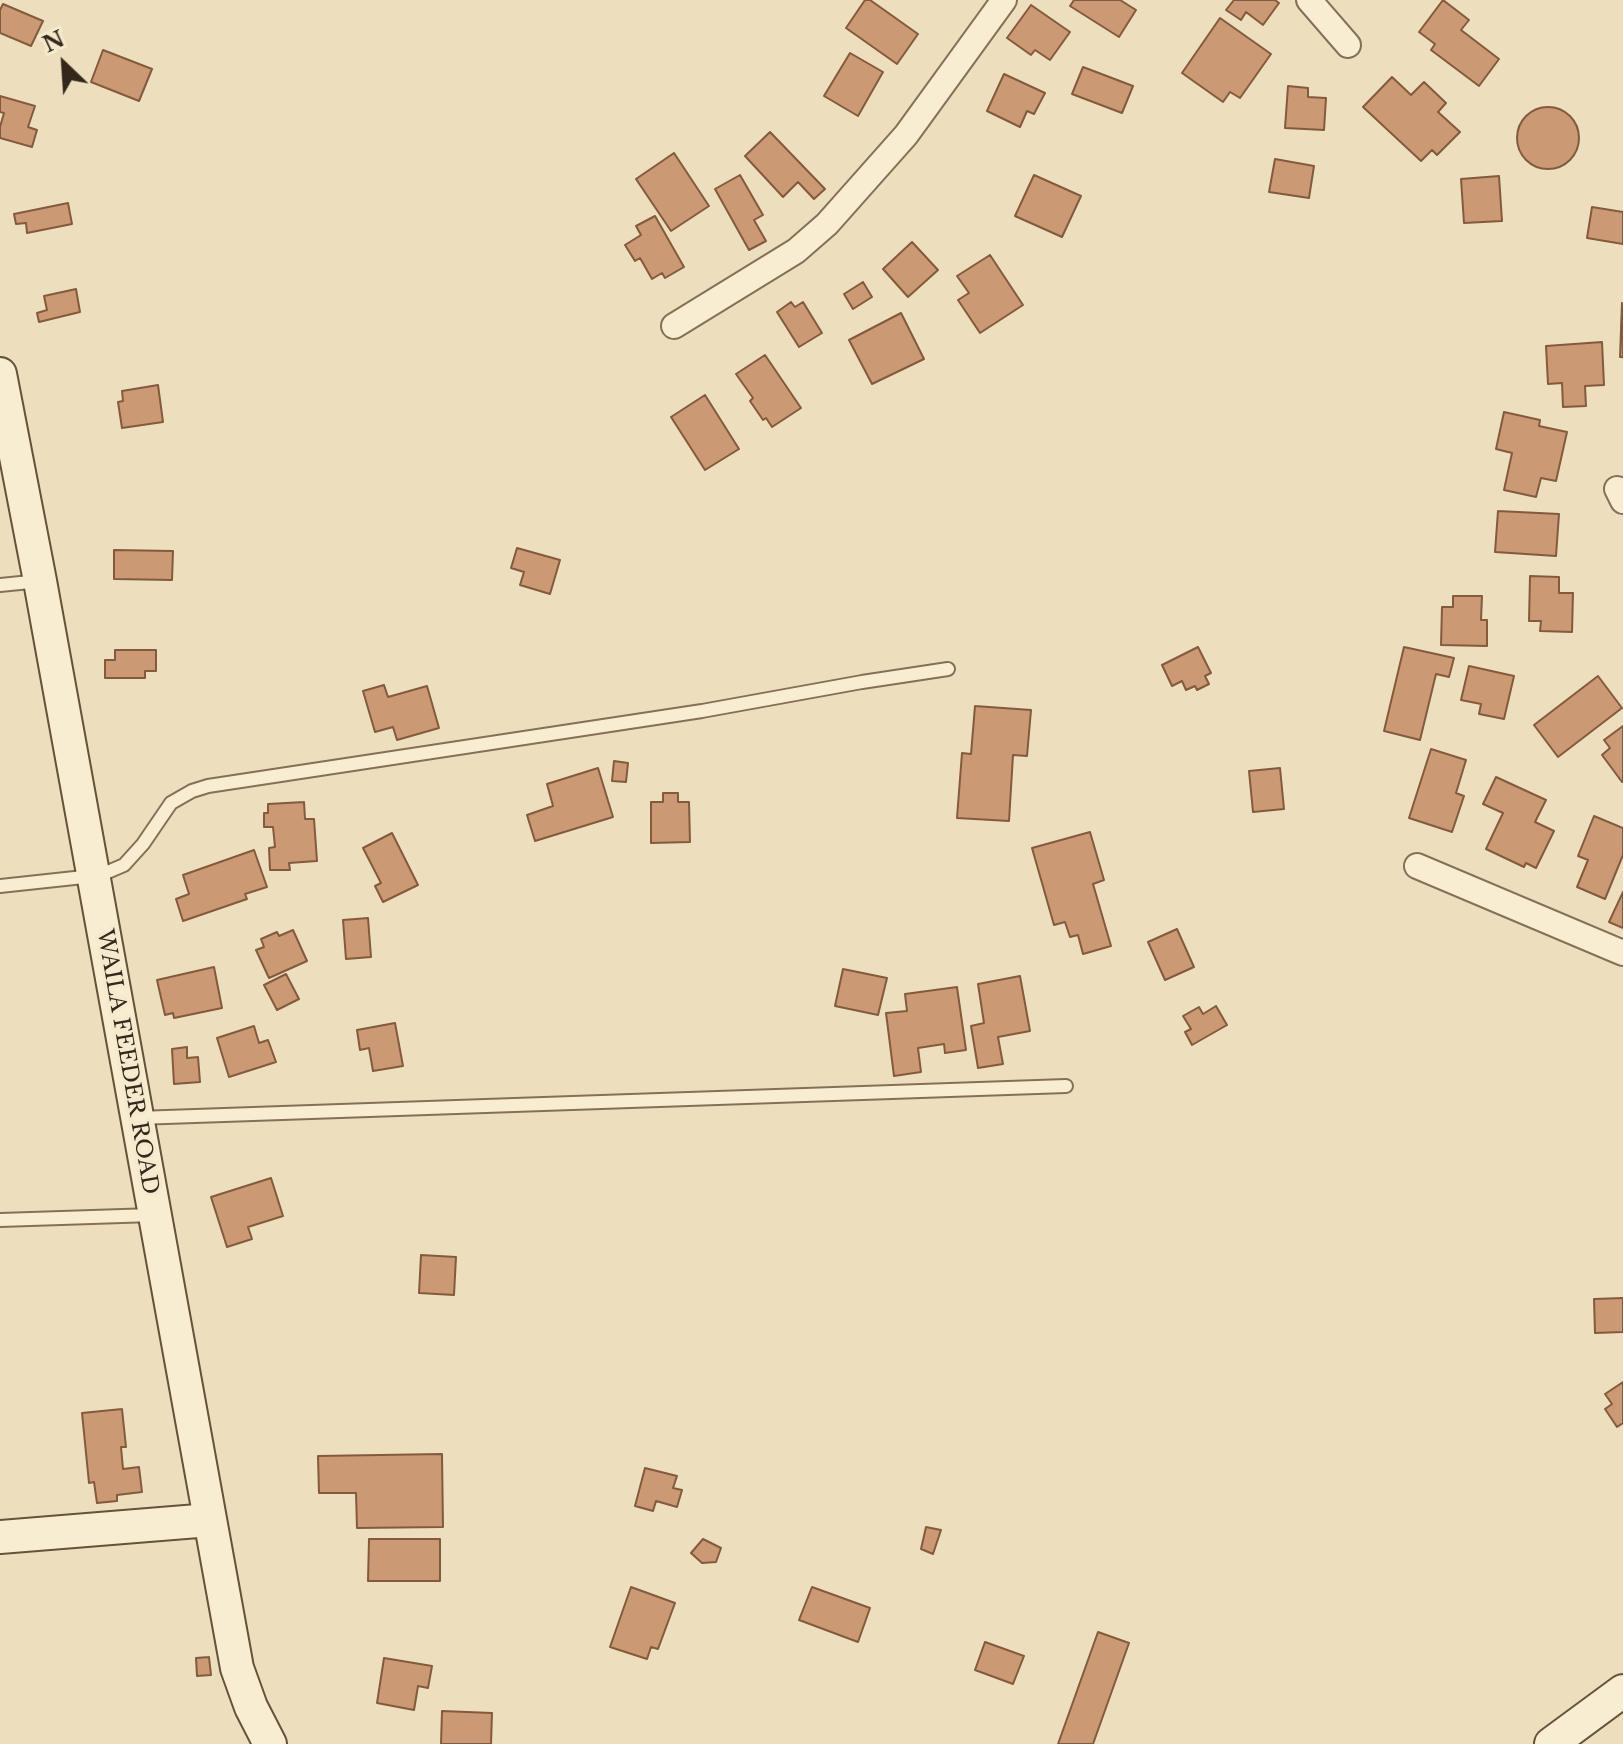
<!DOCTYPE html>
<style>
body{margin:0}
#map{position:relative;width:1623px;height:1744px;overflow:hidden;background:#eddfbe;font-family:"Libre Baskerville",serif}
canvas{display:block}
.north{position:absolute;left:24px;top:24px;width:80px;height:80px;-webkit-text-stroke:6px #f5eacd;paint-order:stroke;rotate:335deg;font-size:22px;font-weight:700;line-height:32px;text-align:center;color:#34281c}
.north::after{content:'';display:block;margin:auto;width:28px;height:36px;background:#34281c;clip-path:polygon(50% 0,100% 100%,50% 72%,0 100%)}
</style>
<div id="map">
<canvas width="1623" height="1744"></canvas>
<div class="north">N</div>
</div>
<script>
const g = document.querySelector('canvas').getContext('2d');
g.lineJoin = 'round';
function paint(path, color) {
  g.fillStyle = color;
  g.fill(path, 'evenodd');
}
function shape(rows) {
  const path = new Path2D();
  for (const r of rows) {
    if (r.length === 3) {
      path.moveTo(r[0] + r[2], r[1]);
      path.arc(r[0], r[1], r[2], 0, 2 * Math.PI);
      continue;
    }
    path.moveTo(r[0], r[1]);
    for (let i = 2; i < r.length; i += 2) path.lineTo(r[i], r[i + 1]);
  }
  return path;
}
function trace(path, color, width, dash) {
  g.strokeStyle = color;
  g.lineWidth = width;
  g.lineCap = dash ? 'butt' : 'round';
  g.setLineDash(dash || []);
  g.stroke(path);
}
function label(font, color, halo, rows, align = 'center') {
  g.font = font + ' "Libre Baskerville",serif';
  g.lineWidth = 7;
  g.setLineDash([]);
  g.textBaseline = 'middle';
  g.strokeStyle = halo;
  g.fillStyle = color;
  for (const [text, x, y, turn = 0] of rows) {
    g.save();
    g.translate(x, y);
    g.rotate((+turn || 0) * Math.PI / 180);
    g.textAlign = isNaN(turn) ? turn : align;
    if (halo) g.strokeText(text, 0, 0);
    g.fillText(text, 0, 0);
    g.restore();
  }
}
const building = shape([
 [865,0,870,0,918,34,897,64,846,28,865,0],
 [1074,0,1120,0,1136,10,1119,37,1070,6,1074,0],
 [1234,0,1275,0,1279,3,1263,25,1246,12,1241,20,1226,10,1234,0],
 [1443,0,1469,20,1461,30,1499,59,1479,86,1431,50,1435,44,1419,32,1443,0],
 [3,4,43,21,31,46,0,33,0,10,3,4],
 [1031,5,1070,32,1050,60,1035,50,1031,55,1007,38,1031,5],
 [1220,18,1271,54,1240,98,1230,92,1223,102,1182,73,1220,18],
 [103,50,152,69,139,101,91,82,103,50],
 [850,53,883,72,858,116,824,96,850,53],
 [1083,67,1133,86,1122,113,1072,94,1083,67],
 [1004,74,1045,93,1034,114,1027,111,1020,127,987,111,1004,74],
 [1392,77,1411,95,1424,82,1446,103,1438,112,1460,132,1437,155,1432,150,1421,161,1363,107,1392,77],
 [1288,86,1308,88,1308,97,1326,98,1324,130,1285,128,1288,86],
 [0,96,35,106,28,127,37,130,32,147,0,138,0,127,4,113,0,112,0,96],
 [1548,138,31],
 [770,132,825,189,814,199,798,182,783,197,745,156,770,132],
 [674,153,709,206,671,231,636,179,674,153],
 [1275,159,1314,166,1309,198,1269,192,1275,159],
 [740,175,763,215,754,220,766,241,749,250,715,189,740,175],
 [1034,175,1081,196,1062,237,1015,216,1034,175],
 [1499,176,1502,221,1464,223,1461,179,1499,176],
 [68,203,72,224,27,233,26,223,16,224,14,214,68,203],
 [1592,207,1623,212,1623,244,1587,238,1592,207],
 [655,216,684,267,665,278,662,273,652,279,640,258,635,261,625,245,641,235,636,226,655,216],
 [912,242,938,270,908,297,883,269,912,242],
 [990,255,1023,305,980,333,958,300,969,293,957,276,990,255],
 [863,282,872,297,853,309,844,294,863,282],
 [76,289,80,312,39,322,37,313,47,310,44,296,76,289],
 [791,302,795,307,803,302,822,333,799,347,777,312,791,302],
 [1622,303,1623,357,1620,357,1622,303],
 [901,313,924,359,872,384,849,340,901,313],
 [1602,342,1604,385,1585,386,1586,406,1563,407,1562,383,1548,384,1546,346,1602,342],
 [765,355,801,408,772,427,766,418,763,420,750,401,753,398,736,374,765,355],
 [158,385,163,422,122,428,118,402,123,401,122,391,158,385],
 [705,395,739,449,705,470,671,417,705,395],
 [1504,412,1540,420,1539,426,1567,432,1556,481,1541,478,1536,497,1504,490,1512,453,1496,449,1504,412],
 [1498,511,1559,514,1556,556,1495,552,1498,511],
 [517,548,560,560,550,594,520,585,524,572,511,568,517,548],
 [114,550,173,551,172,580,114,579,114,550],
 [1530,576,1559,577,1559,593,1573,593,1572,632,1540,631,1541,621,1529,621,1530,576],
 [1453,596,1482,596,1481,620,1487,620,1487,646,1441,645,1442,607,1453,607,1453,596],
 [1198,647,1211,673,1205,676,1209,684,1197,690,1195,686,1186,690,1182,681,1172,686,1162,665,1198,647],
 [1404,647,1454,658,1449,677,1436,674,1420,740,1384,731,1404,647],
 [115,650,156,650,156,671,145,671,145,678,105,678,105,660,115,660,115,650],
 [1469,666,1514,676,1504,719,1479,714,1481,704,1461,700,1469,666],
 [1598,676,1622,708,1558,757,1534,725,1598,676],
 [384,685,388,697,427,686,439,728,397,740,393,727,375,732,363,691,384,685],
 [975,706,1031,710,1027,756,1013,755,1009,821,957,818,962,753,971,754,975,706],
 [1623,726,1623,781,1622,782,1602,755,1610,748,1604,740,1623,726],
 [1431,749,1466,760,1456,793,1464,796,1452,832,1409,818,1431,749],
 [614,761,628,763,626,782,612,781,614,761],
 [598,768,613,817,535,841,527,815,553,806,547,784,598,768],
 [1280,768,1284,809,1253,812,1249,771,1280,768],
 [1496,777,1546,800,1535,822,1554,831,1536,868,1526,863,1524,867,1486,849,1503,813,1483,804,1496,777],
 [663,793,678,793,678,802,689,802,690,842,651,843,651,802,663,802,663,793],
 [304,802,305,819,314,819,317,861,289,863,290,870,270,870,269,848,275,847,273,827,264,827,264,813,268,813,268,804,304,802],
 [1594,816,1623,828,1623,855,1605,899,1577,887,1588,860,1578,856,1594,816],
 [1090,832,1104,880,1093,884,1111,946,1083,954,1078,935,1070,937,1065,922,1054,925,1032,848,1090,832],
 [392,833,418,885,383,902,375,886,381,883,363,848,392,833],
 [254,850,267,887,245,894,247,899,183,921,176,899,189,894,183,875,254,850],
 [1623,892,1623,928,1609,922,1623,892],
 [368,918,371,957,346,959,343,920,368,918],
 [1177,929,1194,967,1165,980,1148,942,1177,929],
 [293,930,307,961,269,978,256,950,264,947,261,939,277,932,279,936,293,930],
 [214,967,222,1008,174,1018,173,1013,165,1015,157,980,214,967],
 [843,969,887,978,878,1015,835,1006,843,969],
 [286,974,299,999,277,1010,264,985,286,974],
 [1020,976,1030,1031,998,1037,1003,1064,978,1068,971,1026,984,1023,978,984,1020,976],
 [957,987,966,1050,945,1053,944,1044,918,1048,921,1072,894,1076,886,1013,907,1011,905,994,957,987],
 [1216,1006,1227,1025,1192,1045,1185,1032,1191,1029,1183,1016,1199,1007,1203,1014,1216,1006],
 [395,1023,403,1066,373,1071,369,1048,360,1050,357,1030,395,1023],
 [254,1026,259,1043,268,1040,276,1062,229,1077,217,1038,254,1026],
 [187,1047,187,1058,198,1057,200,1082,174,1084,172,1049,187,1047],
 [271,1178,283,1216,248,1227,252,1239,227,1247,211,1197,271,1178],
 [421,1255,456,1257,454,1295,419,1293,421,1255],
 [1623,1298,1623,1332,1595,1333,1594,1299,1623,1298],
 [1623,1382,1623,1423,1617,1427,1605,1409,1612,1404,1605,1394,1623,1382],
 [122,1409,126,1447,121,1447,123,1469,139,1467,142,1492,117,1495,117,1501,97,1503,94,1482,89,1483,82,1413,122,1409],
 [442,1454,443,1527,357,1528,356,1493,319,1493,318,1456,442,1454],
 [645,1468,677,1476,673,1488,682,1490,677,1507,656,1501,653,1511,635,1506,645,1468],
 [926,1527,941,1530,933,1554,921,1549,926,1527],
 [369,1539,440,1539,440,1581,368,1581,369,1539],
 [703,1539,721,1548,716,1562,702,1563,691,1553,703,1539],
 [631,1587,675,1603,658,1649,651,1647,647,1659,610,1647,631,1587],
 [812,1587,870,1608,858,1642,799,1620,812,1587],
 [1098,1632,1129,1643,1093,1744,1058,1744,1098,1632],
 [985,1642,1024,1656,1013,1684,975,1670,985,1642],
 [209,1657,211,1675,197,1676,196,1658,209,1657],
 [384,1658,432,1666,428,1688,418,1686,414,1710,377,1703,384,1658],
 [442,1711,492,1713,491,1744,441,1744,442,1711]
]);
paint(building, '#cb9974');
trace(building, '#845a3d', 2);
const lane = shape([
 [0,585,40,581],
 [0,886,93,876,103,874,124,865,143,844,171,803,192,791,208,786,702,711,862,682,948,669],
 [137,1118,1066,1086],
 [0,1220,153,1215]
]);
const street = shape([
 [1309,0,1348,45],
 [674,326,796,251,827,224,906,135,1004,0],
 [1617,489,1623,501],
 [1417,866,1623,953]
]);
const secondary = shape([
 [0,374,40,581,237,1668,251,1707,270,1744],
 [0,1537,210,1520],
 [1551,1744,1623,1691]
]);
trace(lane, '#857057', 16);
trace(street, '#857057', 28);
trace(secondary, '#66513a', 36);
trace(lane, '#f8edd1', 12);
trace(street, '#f8edd1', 24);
trace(secondary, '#f8edd1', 32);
label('22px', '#34281c', '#f5eacd', [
 ["WAILA FEEDER ROAD",127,1062,80]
]);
</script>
